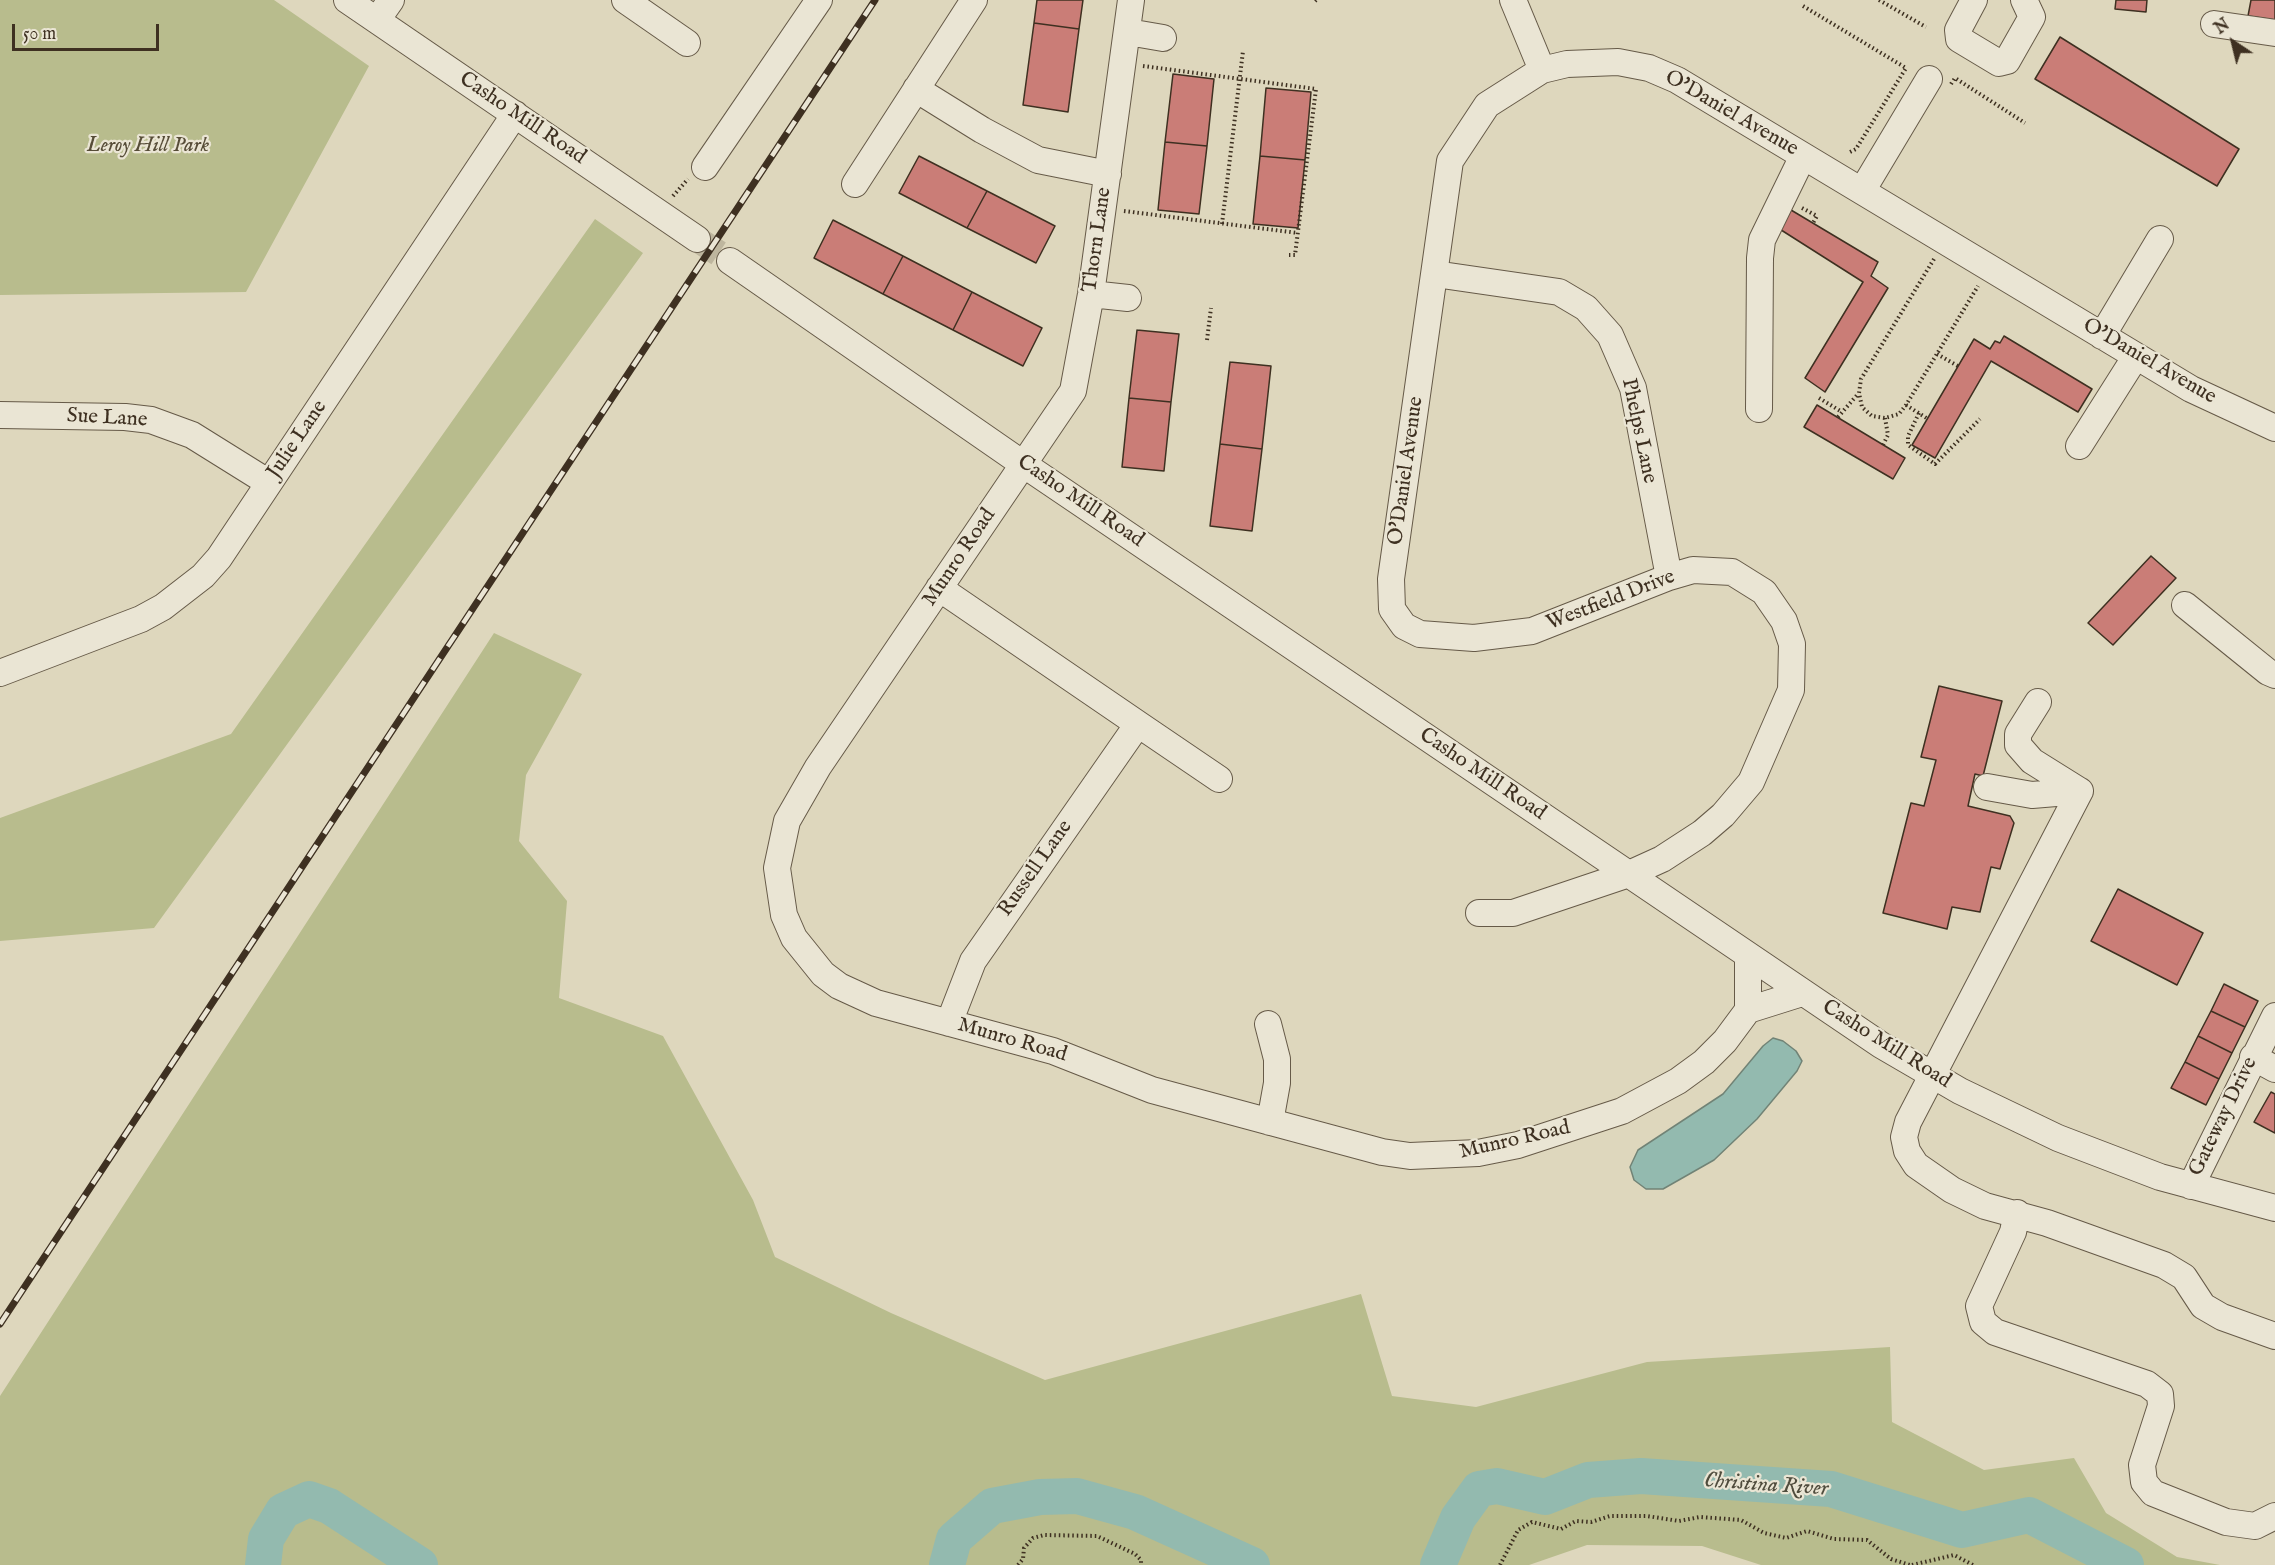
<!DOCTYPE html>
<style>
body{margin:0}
#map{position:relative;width:2275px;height:1565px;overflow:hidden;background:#ded7bd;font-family:"IM FELL English",serif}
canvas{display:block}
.north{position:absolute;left:2203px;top:12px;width:60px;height:60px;-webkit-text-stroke:4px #eae5d4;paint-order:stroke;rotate:325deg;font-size:16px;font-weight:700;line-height:24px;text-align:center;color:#3e3021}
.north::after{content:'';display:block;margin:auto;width:21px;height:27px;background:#3e3021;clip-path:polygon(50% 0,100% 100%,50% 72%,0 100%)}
.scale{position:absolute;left:12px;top:24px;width:147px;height:27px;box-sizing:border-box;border:3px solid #3e3021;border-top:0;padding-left:8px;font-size:18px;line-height:21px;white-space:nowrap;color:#3e3021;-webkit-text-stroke:4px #eae5d4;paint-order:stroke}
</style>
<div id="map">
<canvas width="2275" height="1565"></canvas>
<div class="north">N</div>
<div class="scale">50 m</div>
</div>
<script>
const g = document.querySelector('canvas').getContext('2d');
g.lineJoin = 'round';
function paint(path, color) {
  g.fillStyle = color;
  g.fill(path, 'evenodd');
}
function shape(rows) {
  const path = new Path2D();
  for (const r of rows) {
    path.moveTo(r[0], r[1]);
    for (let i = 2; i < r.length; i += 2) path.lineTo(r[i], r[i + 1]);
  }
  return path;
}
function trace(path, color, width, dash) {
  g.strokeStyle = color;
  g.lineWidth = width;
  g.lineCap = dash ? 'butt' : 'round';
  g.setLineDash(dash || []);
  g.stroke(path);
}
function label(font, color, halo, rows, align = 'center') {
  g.font = font + ' "IM FELL English",serif';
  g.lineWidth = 4.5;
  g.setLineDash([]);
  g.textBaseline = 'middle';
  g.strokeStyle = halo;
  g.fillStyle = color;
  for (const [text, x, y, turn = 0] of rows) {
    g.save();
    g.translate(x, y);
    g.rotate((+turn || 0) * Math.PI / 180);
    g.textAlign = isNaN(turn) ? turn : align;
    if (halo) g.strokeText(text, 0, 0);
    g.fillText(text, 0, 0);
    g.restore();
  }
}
paint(shape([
 [0,0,274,0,369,66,246,292,0,295],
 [595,219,643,253,154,928,0,941,0,818,231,734],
 [494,633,582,674,526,775,519,841,567,901,559,998,663,1036,753,1200,775,1257,891,1313,1045,1380,1361,1294,1392,1396,1476,1407,1647,1362,1890,1347,1892,1422,1984,1470,2074,1458,2106,1513,2177,1557,2220,1565,1761,1565,1702,1546,1587,1545,1529,1565,0,1565,0,1396]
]), '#b8bc8d');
const water = shape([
 [1773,1038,1783,1041,1796,1051,1802,1061,1797,1071,1757,1119,1714,1160,1663,1189,1646,1189,1634,1180,1630,1167,1638,1150,1723,1094,1763,1046,1773,1038]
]);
paint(water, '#93baaf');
trace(water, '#718376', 1.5);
trace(shape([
 [263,1565,266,1539,283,1511,309,1499,329,1506,420,1565],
 [947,1565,954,1539,992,1506,1040,1497,1077,1496,1135,1512,1252,1565],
 [1438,1565,1458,1518,1479,1489,1497,1486,1545,1497,1588,1480,1641,1476,1831,1489,1962,1530,2029,1515,2126,1565]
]), '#93baaf', 36);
const building = shape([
 [1037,0,1083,0,1079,29,1034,23,1037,0],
 [2116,0,2147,0,2146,12,2115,9,2116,0],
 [2251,0,2275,0,2275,20,2248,16,2251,0],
 [1034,23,1079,29,1068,112,1023,105,1034,23],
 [2060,37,2239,149,2217,186,2035,79,2060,37],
 [1173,74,1214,79,1207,146,1165,142,1173,74],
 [1266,88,1311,92,1305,160,1260,156,1266,88],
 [1165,142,1207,146,1199,214,1158,210,1165,142],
 [919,156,987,191,967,228,899,193,919,156],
 [1260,156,1305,160,1298,228,1253,224,1260,156],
 [987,191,1055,226,1036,263,967,228,987,191],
 [1791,210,1878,262,1871,276,1888,288,1825,392,1805,378,1863,282,1778,228,1791,210],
 [833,220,903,256,883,294,814,258,833,220],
 [903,256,972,292,953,330,883,294,903,256],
 [972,292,1042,328,1023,366,953,330,972,292],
 [1137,330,1179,334,1171,402,1129,398,1137,330],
 [2004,336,2092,389,2078,412,1991,361,1935,458,1912,445,1974,339,1990,349,1995,341,2000,343,2004,336],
 [1230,362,1271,366,1262,449,1220,444,1230,362],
 [1129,398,1171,402,1164,471,1122,467,1129,398],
 [1817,405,1905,458,1893,479,1804,427,1817,405],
 [1220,444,1262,449,1252,531,1210,526,1220,444],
 [2151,556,2176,578,2113,645,2088,623,2151,556],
 [1939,686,2002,701,1983,776,1975,774,1968,806,2010,816,2014,823,2000,869,1991,867,1980,912,1952,907,1947,929,1883,913,1911,803,1924,806,1936,760,1921,757,1939,686],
 [2118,889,2203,933,2177,985,2091,941,2118,889],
 [2224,984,2258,1001,2245,1027,2211,1011,2224,984],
 [2211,1011,2245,1027,2232,1053,2198,1036,2211,1011],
 [2198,1036,2232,1053,2219,1079,2185,1062,2198,1036],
 [2185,1062,2219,1079,2206,1105,2171,1088,2185,1062],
 [2271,1092,2275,1094,2275,1133,2254,1122,2271,1092]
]);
paint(building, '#ca7d77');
trace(building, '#3e3021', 1.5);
trace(shape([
 [697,239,730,261]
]), '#beb69e', 26, [26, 13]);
const minor = shape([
 [347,0,697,239],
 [625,0,687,43],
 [1131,0,1091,294,1073,391,818,767,787,821,777,868,784,915,794,938,823,974,839,986,876,1003,1053,1051,1152,1090,1382,1152,1410,1156,1478,1153,1518,1145,1622,1111,1678,1081,1704,1062,1725,1041,1748,1010],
 [1513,0,1542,70],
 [1974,0,1958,30,1959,39,1999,63,2007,61,2032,17,2024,0],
 [377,20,391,0],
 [2214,24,2275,33],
 [1128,32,1163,38],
 [916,89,982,130,1038,160,1108,174],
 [705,167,819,0],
 [855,184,974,0],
 [1862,191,1929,79],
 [730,261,1023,464,1881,1045,1960,1091,2058,1138,2160,1177,2275,1208],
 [1435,274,1559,292,1586,308,1610,335,1633,388,1669,577],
 [1091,294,1128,298],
 [2102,336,2160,239],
 [1759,409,1760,258,1762,240,1803,156],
 [0,415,125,417,151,420,192,435,269,483],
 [2079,446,2136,356],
 [939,588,1138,724,973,961,949,1023],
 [2185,605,2268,672,2275,675],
 [0,673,141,619,163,607,203,576,219,558,515,114],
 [2038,702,2018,734,2018,745,2032,761,2080,791,1908,1122,1904,1137,1907,1151,1916,1165,1952,1190,1985,1206,2047,1223,2164,1265,2184,1277,2203,1306,2222,1317,2275,1336],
 [1138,724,1219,779],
 [1987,787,2032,795,2080,791],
 [1479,913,1513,913,1629,874,1662,859,1702,833,1723,815,1751,782,1791,690,1792,644,1784,621,1764,592,1732,572,1693,570,1669,577,1532,631,1474,638,1420,634,1404,626,1392,609,1391,579,1450,161,1487,105,1542,70,1567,64,1618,62,1649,68,1677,80,2191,389,2275,428],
 [1748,957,1748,1010,1802,993],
 [1268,1024,1277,1059,1277,1083,1270,1122],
 [2253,1057,2275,1069],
 [2191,1186,2275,1016],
 [2017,1213,2013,1232,1979,1306,1983,1322,1995,1332,2147,1384,2160,1394,2161,1406,2142,1465,2144,1482,2153,1493,2226,1522,2255,1526,2275,1516]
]);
trace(minor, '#665a48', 28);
trace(shape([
 [1879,0,1926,27],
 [1315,1,1316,0],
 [1803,6,1906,68,1856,149,1848,153],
 [1143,66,1316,89,1295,255,1289,255],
 [1951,84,1955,78,2025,123],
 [673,196,688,179],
 [1802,208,1817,216,1813,223],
 [1124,211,1298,233],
 [1222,224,1243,51],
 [1934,259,1861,379,1859,393,1862,407,1872,416,1885,418,1899,414,1906,405,1978,286],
 [1207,340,1211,308],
 [1937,354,1958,366],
 [1819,398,1842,412],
 [1906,405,1928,419],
 [1919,413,1908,436,1908,445,1935,464,1980,419],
 [1838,417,1858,394],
 [1883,445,1888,435,1885,418],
 [1018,1565,1023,1559,1024,1548,1033,1538,1044,1535,1097,1536,1135,1554,1141,1560,1141,1565],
 [1500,1565,1518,1530,1532,1522,1561,1529,1576,1521,1591,1522,1610,1516,1647,1516,1679,1521,1700,1517,1741,1520,1764,1533,1786,1538,1807,1531,1834,1539,1867,1540,1891,1559,1910,1565],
 [1912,1565,1954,1555,1973,1565]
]), '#3e3021', 4, [1.5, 3]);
trace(minor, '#eae5d4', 26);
const rail = shape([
 [0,1324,875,0]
]);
trace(rail, '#3e3021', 7);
trace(rail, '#eae5d4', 4.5, [14]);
label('21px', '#3e3021', '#eae5d4', [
 ["O'Daniel Avenue",1731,114,30],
 ["Casho Mill Road",522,119,34],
 ["Thorn Lane",1098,240,-82],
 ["O'Daniel Avenue",2149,362,30],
 ["Sue Lane",107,419,3],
 ["Phelps Lane",1638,431,78],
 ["Julie Lane",298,440,-56],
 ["O'Daniel Avenue",1407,471,-82],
 ["Casho Mill Road",1080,502,34],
 ["Munro Road",960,558,-56],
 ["Westfield Drive",1611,601,-21],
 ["Casho Mill Road",1482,775,34],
 ["Russell Lane",1036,869,-55],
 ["Munro Road",1012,1041,16],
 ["Casho Mill Road",1886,1045,32],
 ["Gateway Drive",2224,1117,-64],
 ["Munro Road",1515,1141,-13]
]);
label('italic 21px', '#564c37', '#eae5d4', [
 ["Leroy Hill Park",148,147]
]);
label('italic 22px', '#4f4c3d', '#eae5d4', [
 ["Christina River",1766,1486,4]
]);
</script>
